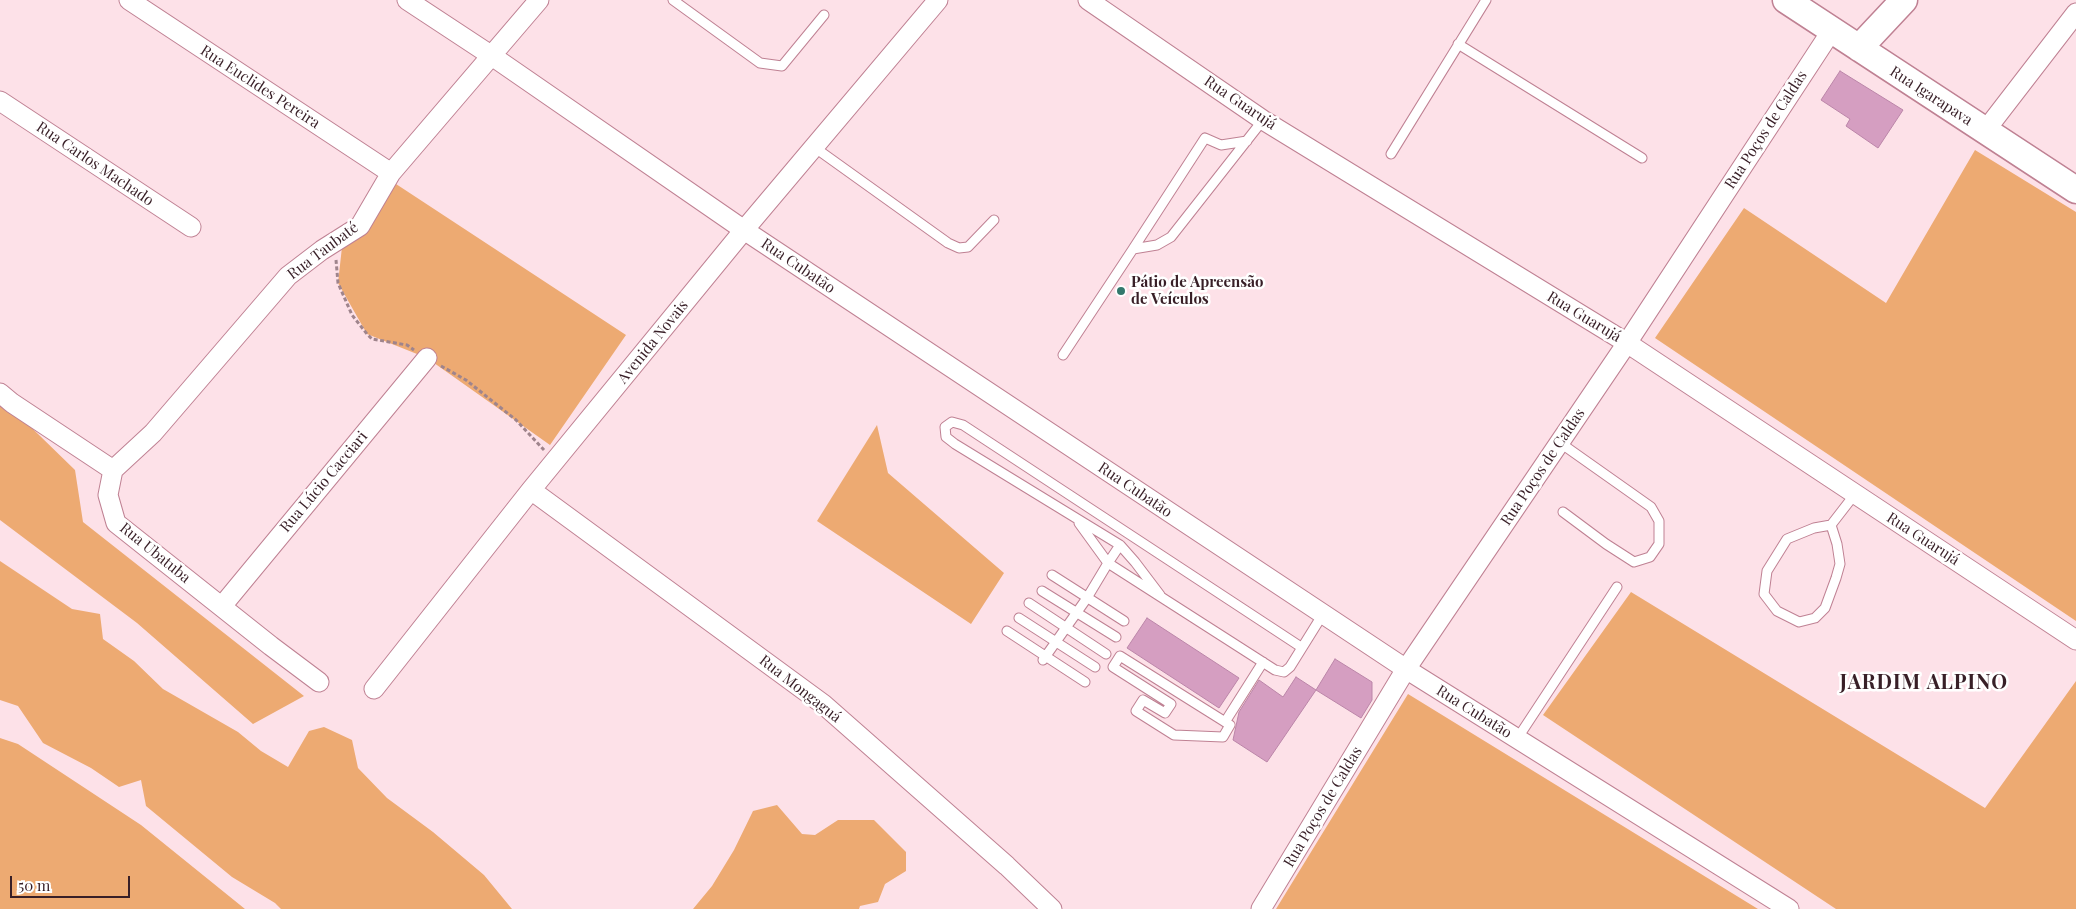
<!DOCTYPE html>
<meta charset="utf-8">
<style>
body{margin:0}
#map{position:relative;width:2076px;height:909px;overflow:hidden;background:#fde1e8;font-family:"Playfair Display",serif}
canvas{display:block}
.scale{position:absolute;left:10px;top:876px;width:120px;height:22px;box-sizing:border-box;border:2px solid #381f27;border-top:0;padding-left:6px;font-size:15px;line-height:18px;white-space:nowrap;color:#381f27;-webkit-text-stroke:4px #fff;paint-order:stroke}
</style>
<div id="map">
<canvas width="2076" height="909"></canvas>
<div class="scale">50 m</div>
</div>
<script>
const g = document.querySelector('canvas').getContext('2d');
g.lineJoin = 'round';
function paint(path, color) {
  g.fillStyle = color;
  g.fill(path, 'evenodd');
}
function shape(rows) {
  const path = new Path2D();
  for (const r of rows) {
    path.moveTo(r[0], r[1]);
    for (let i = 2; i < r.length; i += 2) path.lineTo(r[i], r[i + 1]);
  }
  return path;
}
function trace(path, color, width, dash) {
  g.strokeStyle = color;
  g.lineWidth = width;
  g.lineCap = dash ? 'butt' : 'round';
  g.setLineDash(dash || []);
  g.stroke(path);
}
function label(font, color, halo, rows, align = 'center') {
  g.font = font + ' "Playfair Display",serif';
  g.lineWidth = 5;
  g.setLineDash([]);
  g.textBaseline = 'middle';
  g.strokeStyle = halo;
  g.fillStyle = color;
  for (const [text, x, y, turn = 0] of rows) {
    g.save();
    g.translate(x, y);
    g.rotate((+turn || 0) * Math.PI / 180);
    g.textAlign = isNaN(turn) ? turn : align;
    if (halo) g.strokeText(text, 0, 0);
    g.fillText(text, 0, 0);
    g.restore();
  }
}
paint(shape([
 [1975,150,2076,212,2076,621,1655,338,1744,208,1886,303],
 [396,184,626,335,550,445,427,358,367,334,338,283,342,247],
 [0,397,75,470,83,522,304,696,253,724,137,623,0,520],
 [877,425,888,473,1004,573,971,624,817,521],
 [0,561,72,609,100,614,103,639,134,661,163,689,238,732,261,751,288,767,309,731,324,727,352,740,358,768,387,798,433,832,484,875,512,909,281,909,275,903,232,877,146,806,141,780,119,787,91,768,43,743,18,706,0,700],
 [1631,592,1985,808,2076,681,2076,909,1836,909,1543,715],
 [1408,694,1758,909,1276,909],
 [0,738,18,744,141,825,245,909,0,909],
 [777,805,802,834,815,835,838,820,874,820,906,852,906,871,885,884,878,902,860,906,859,909,693,909,712,886,734,850,753,811]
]), '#edaa72');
const building = shape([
 [1840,71,1903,110,1878,148,1846,126,1850,119,1821,100,1840,71],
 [1147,618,1239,678,1219,708,1127,648,1147,618],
 [1335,659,1372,682,1372,700,1361,718,1316,690,1335,659],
 [1296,677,1316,690,1267,762,1233,740,1239,712,1259,680,1283,697,1296,677]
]);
paint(building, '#d59ec1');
trace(building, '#bb85a8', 1);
const lane = shape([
 [673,0,760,63,782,66,824,15],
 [1458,44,1642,158],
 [814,147,948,243,959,248,968,247,994,220],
 [1391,154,1486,0],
 [1133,249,1205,138,1221,145,1247,141],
 [1063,355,1133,249,1157,245,1171,237,1263,120],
 [1559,442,1651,507,1659,521,1659,544,1650,557,1634,562,1606,544,1563,512],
 [1079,523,1108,563,1120,545,1135,562,1160,595],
 [1831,525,1837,544,1840,564,1836,578,1825,608,1815,618,1799,622,1777,611,1764,594,1767,571,1787,539,1814,528,1831,525,1855,494],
 [1120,545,955,444,946,437,945,427,952,422,963,425,1301,647],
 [1052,575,1124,621],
 [1042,591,1116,637],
 [1029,603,1106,654],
 [1019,618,1095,667],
 [1007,631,1085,682],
 [1120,656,1230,725,1223,737,1174,735,1136,711,1143,700,1165,713,1171,704,1113,667,1120,656],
 [1043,660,1087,598,1108,563,1275,670,1284,672,1290,667,1323,614],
 [1225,722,1263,662],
 [1517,739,1617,587]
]);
const street = shape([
 [129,0,391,173],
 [407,0,492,56,744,230,1406,669,1789,909],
 [1088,0,1263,120,1627,343,2076,640],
 [0,101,191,227],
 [1985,131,2076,13],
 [0,393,12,403,113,470],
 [113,470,153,433,288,276,322,250,360,226,391,173,539,0],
 [113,470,108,495,116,523,271,646,319,682],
 [531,490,823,704,1007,866,1052,909],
 [222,606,427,358],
 [374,689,531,490,744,230,938,0],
 [1261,909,1406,669,1627,343,1832,30]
]);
const secondary = shape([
 [1786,0,2076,190],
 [1859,48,1904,0]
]);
trace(lane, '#bf8193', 11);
trace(street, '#bf8193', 21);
trace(secondary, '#bf8193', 29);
trace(shape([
 [336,260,338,283,352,315,367,334,372,339,407,345,414,350],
 [441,366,466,380,516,420,544,450]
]), '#9f848c', 3, [4, 2.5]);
trace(lane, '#fff', 9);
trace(street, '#fff', 19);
trace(secondary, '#fff', 26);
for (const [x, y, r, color] of [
 [1121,291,5,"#33786c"]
]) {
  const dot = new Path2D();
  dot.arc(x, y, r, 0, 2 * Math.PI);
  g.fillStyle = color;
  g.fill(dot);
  trace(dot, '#fff', 2);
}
label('15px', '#381f27', '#fff', [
 ["Rua Euclides Pereira",260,87,33],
 ["Rua Igarapava",1931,96,33],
 ["Rua Guarujá",1240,103,34],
 ["Rua Poços de Caldas",1766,130,-57],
 ["Rua Carlos Machado",95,164,34],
 ["Rua Taubaté",323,251,-37],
 ["Rua Cubatão",798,266,34],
 ["Rua Guarujá",1584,317,31],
 ["Avenida Novais",653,342,-51],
 ["Rua Poços de Caldas",1543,467,-56],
 ["Rua Lúcio Cacciari",324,482,-50],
 ["Rua Cubatão",1135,490,34],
 ["Rua Guarujá",1923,539,33],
 ["Rua Ubatuba",155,553,39],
 ["Rua Mongaguá",800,689,38],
 ["Rua Cubatão",1474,712,32],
 ["Rua Poços de Caldas",1323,807,-59]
]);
label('bold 15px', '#381f27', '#fff', [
 ["Pátio de Apreensão",1131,282],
 ["de Veículos",1131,299]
], 'left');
g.letterSpacing = '1px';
label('bold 20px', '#381f27', '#fff', [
 ["JARDIM ALPINO",1924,683]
]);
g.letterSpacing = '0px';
</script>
